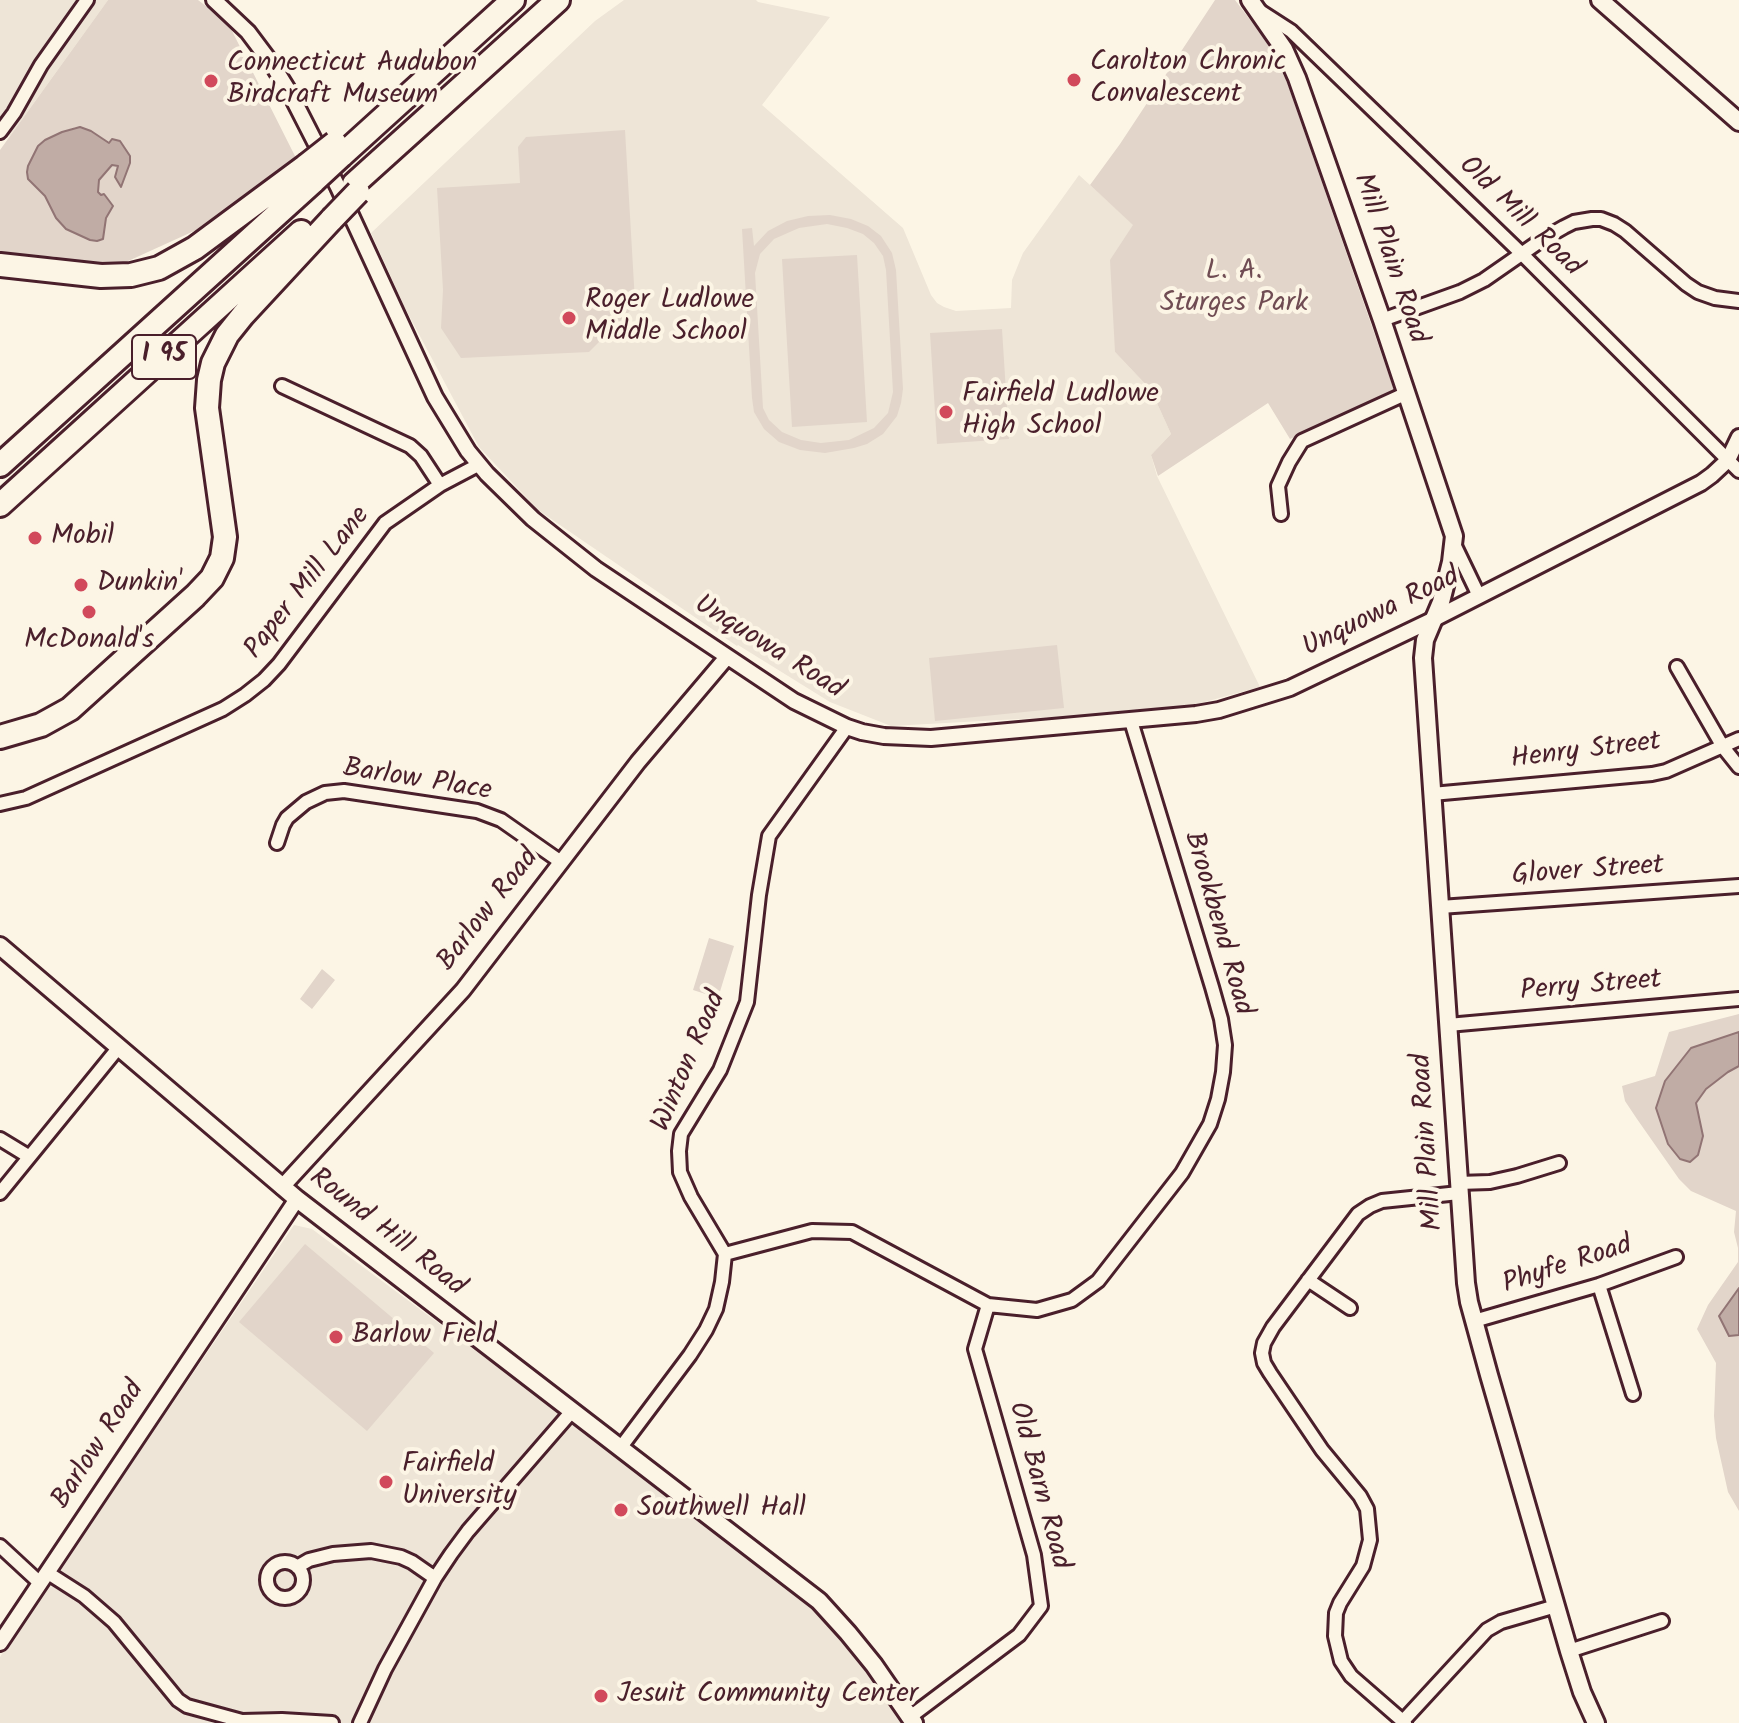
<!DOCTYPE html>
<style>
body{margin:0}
canvas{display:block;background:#fcf5e5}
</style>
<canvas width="1739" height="1723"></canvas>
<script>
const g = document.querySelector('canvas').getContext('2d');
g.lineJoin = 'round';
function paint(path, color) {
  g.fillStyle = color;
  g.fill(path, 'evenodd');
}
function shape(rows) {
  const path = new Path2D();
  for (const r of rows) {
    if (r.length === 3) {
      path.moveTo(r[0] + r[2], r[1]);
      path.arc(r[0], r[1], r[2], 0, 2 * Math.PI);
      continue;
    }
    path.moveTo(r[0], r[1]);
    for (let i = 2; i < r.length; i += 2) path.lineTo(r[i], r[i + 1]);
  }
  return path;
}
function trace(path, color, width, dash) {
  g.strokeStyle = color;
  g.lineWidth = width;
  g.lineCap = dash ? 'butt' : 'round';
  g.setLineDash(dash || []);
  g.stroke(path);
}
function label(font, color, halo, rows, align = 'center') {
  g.font = font + ' Kalam,sans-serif';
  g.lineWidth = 8;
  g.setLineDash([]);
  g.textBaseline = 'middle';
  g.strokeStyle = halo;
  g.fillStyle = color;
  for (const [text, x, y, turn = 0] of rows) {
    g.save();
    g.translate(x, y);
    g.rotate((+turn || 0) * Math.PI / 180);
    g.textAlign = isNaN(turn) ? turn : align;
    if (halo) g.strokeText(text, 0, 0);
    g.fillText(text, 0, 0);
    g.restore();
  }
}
paint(shape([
 [0,0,108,0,10,136,0,126],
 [624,0,756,0,758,2,830,17,762,105,903,228,931,295,937,303,944,307,956,311,1011,308,1012,280,1023,253,1079,175,1134,225,1115,352,1151,390,1171,434,1151,455,1157,476,1260,687,1186,707,1128,713,891,726,830,702,738,645,737,646,538,510,479,447,405,308,371,233,595,21],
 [294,1225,312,1229,729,1539,818,1610,859,1656,910,1723,0,1723,0,1657]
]), '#eee5d7');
paint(shape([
 [108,0,198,0,228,23,297,160,216,221,126,262,80,264,53,256,0,256,0,150],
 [76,127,91,131,109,144,120,141,130,156,123,183,115,177,118,166,112,165,99,180,98,192,113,206,106,217,103,239,97,241,90,240,66,229,56,218,45,196,29,178,28,166,38,146,62,132],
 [1215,0,1235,0,1264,38,1287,82,1394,390,1290,439,1268,403,1158,476,1151,455,1171,434,1151,390,1115,352,1110,260,1133,225,1090,185,1120,144],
 [625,130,635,302,632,309,589,352,461,358,441,328,443,290,437,188,520,183,518,147,526,137],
 [830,215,851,219,868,226,881,236,892,253,896,270,903,389,901,403,897,416,883,434,867,444,854,448,825,453,800,450,779,442,764,429,754,412,752,398,742,229,752,228,754,246,768,231,787,221,808,216],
 [827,224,847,228,863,234,874,243,883,256,886,270,893,392,888,413,874,428,849,440,821,443,801,440,782,432,769,420,763,408,755,273,760,254,774,239,799,228],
 [857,255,867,422,792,427,782,259],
 [1002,329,1009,439,937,444,930,333],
 [1057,645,1064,708,935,721,929,658],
 [709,938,734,946,718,998,693,990],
 [322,969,335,980,312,1009,300,999],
 [1739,1014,1739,1511,1728,1492,1716,1438,1714,1416,1716,1363,1697,1329,1708,1305,1738,1262,1738,1248,1734,1232,1736,1211,1691,1191,1679,1179,1637,1119,1625,1101,1622,1086,1655,1076,1669,1032],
 [305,1244,434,1353,367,1431,239,1322]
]), '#e2d5ca');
const water = shape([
 [80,127,91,131,109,143,112,139,120,141,130,156,130,163,121,187,115,177,118,166,112,165,99,180,98,192,101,195,104,194,113,206,106,218,103,239,97,241,90,240,66,229,56,218,45,196,28,179,27,172,28,166,38,146,45,140,62,132,80,127],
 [1739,1032,1739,1066,1728,1072,1706,1089,1696,1103,1703,1136,1698,1155,1690,1162,1680,1159,1668,1144,1656,1108,1665,1081,1691,1048,1739,1032],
 [1739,1288,1739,1335,1729,1336,1719,1316,1739,1288]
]);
paint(water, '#c0aca5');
trace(water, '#917474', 2);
const minor = shape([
 [1260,11,1291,31,1522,254,1739,471],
 [0,132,14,113,41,65,87,0],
 [1382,320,1460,292,1484,280,1543,239,1564,227,1574,222,1592,219,1601,219,1614,224,1625,231,1686,284,1698,292,1715,298,1739,301],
 [282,386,410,446,421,456,440,485],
 [1281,514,1278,486,1289,462,1302,441,1407,393],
 [1454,544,1479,596],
 [1677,667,1723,747,1739,767],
 [1432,794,1652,774,1666,771,1739,739],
 [0,804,26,798,223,709,245,695,264,680,279,664,385,523,440,485,478,465],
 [277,843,283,825,287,818,306,802,325,793,344,791,477,811,501,820,561,862],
 [1440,907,1739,886],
 [1448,1025,1739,999],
 [0,1139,28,1156],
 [1458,1183,1490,1182,1517,1176,1559,1163],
 [0,1193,119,1047],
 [725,1254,812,1231,852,1232,988,1305,1037,1310,1072,1300,1098,1281,1182,1173,1210,1124,1218,1099,1223,1072,1225,1045,1221,1019,1212,987,1131,721],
 [1308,1280,1350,1308],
 [1599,1285,1633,1394],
 [1474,1321,1599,1285,1676,1257],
 [621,1447,690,1355,706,1330,716,1309,722,1282,725,1254,691,1197,680,1172,679,1151,681,1134,720,1070,747,1002,759,895,769,836,847,727],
 [0,1546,40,1583],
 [285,1580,18],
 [297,1567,309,1560,333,1554,371,1551,401,1557,412,1562,435,1578],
 [48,1573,84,1596,114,1622,178,1700,187,1706,242,1721,282,1720,332,1723],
 [1569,1651,1662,1621],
 [910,1717,1019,1635,1041,1606,1034,1555,975,1349,988,1305],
 [1403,1721,1487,1630,1501,1622,1556,1606],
 [360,1723,385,1669,435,1578,451,1554,468,1531,573,1410],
 [1405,1723,1351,1676,1341,1661,1335,1636,1336,1613,1340,1603,1363,1566,1370,1540,1367,1509,1360,1496,1322,1450,1270,1373,1264,1363,1262,1353,1264,1343,1273,1327,1358,1214,1370,1206,1382,1201,1459,1193]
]);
const tertiary = shape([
 [214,0,248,32,272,64,290,93,338,187,435,397,468,451,487,474,533,519,596,569,794,701,847,727,862,732,884,736,931,738,1196,714,1219,710,1290,688,1432,620,1701,483,1712,475,1728,460,1739,437],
 [282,1187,463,990,638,762,727,657],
 [0,1643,297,1199]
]);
const secondary = shape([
 [1250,0,1284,49,1297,78,1382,320,1454,536,1451,562,1441,602,1425,640,1423,658,1466,1283,1469,1302,1489,1375,1569,1651,1582,1692,1596,1723],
 [1600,0,1739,122],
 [0,946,297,1199,819,1601,848,1633,874,1665,914,1723]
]);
const motorway = shape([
 [341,156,513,0],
 [354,184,558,0],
 [0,265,101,276,131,275,159,268,195,248,307,165],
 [0,465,314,181],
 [0,505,301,232],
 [0,737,41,725,70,709,195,596,212,578,222,558,225,537,207,408,209,380,213,363,227,335,243,315,332,219]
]);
trace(minor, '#4a1f2b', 18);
trace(tertiary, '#4a1f2b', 20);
trace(secondary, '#4a1f2b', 22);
trace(motorway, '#4a1f2b', 28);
trace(minor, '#fcf5e5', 12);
trace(tertiary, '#fcf5e5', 14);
trace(secondary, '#fcf5e5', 16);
trace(motorway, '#fcf5e5', 22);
const motorwayBridge = shape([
 [307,165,335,143],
 [314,181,341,156],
 [332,219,358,192]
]);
trace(motorwayBridge, '#4a1f2b', 28, []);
trace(motorwayBridge, '#fcf5e5', 22);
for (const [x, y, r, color] of [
 [1074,80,8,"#d1495b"],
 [211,81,8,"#d1495b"],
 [569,318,8,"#d1495b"],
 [946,412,8,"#d1495b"],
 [35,538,8,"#d1495b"],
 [81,585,8,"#d1495b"],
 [89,612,8,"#d1495b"],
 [336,1337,8,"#d1495b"],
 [386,1482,8,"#d1495b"],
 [621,1510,8,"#d1495b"],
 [601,1696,8,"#d1495b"]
]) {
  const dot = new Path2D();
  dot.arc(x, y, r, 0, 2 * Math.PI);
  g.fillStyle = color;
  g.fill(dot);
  trace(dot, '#fcf5e5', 3);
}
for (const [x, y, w] of [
 [164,357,64]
]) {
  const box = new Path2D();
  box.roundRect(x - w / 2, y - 22, w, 44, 6);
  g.fillStyle = '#fcf5e5';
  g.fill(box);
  trace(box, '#4a1f2b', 2);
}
label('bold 26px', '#4a1f2b', null, [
 ["I 95",164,357]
]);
label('28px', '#4a1f2b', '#fcf5e5', [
 ["Carolton Chronic",1090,64],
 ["Convalescent",1090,96],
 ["Connecticut Audubon",227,65],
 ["Birdcraft Museum",227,97],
 ["Roger Ludlowe",585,302],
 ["Middle School",585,334],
 ["Fairfield Ludlowe",962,396],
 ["High School",962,428],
 ["Mobil",51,538],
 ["Dunkin'",97,585],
 ["McDonald's",89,642,"center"],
 ["Barlow Field",352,1337],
 ["Fairfield",402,1466],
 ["University",402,1498],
 ["Southwell Hall",637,1510],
 ["Jesuit Community Center",617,1696]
], 'left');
label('28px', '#4a1f2b', '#fcf5e5', [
 ["Old Mill Road",1519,218,44],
 ["Mill Plain Road",1388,259,71],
 ["Paper Mill Lane",309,584,-52],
 ["Unquowa Road",1382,614,-26],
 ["Unquowa Road",768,649,32],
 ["Henry Street",1586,753,-7],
 ["Barlow Place",417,782,9],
 ["Glover Street",1588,873,-4],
 ["Barlow Road",490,911,-52],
 ["Brookbend Road",1216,924,74],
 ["Perry Street",1591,988,-5],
 ["Winton Road",691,1062,-67],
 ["Mill Plain Road",1430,1142,-94],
 ["Round Hill Road",386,1234,38],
 ["Phyfe Road",1568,1267,-18],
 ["Barlow Road",100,1446,-57],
 ["Old Barn Road",1037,1486,75]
]);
label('28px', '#704c53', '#fcf5e5', [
 ["L. A.",1234,273],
 ["Sturges Park",1234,305]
]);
</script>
